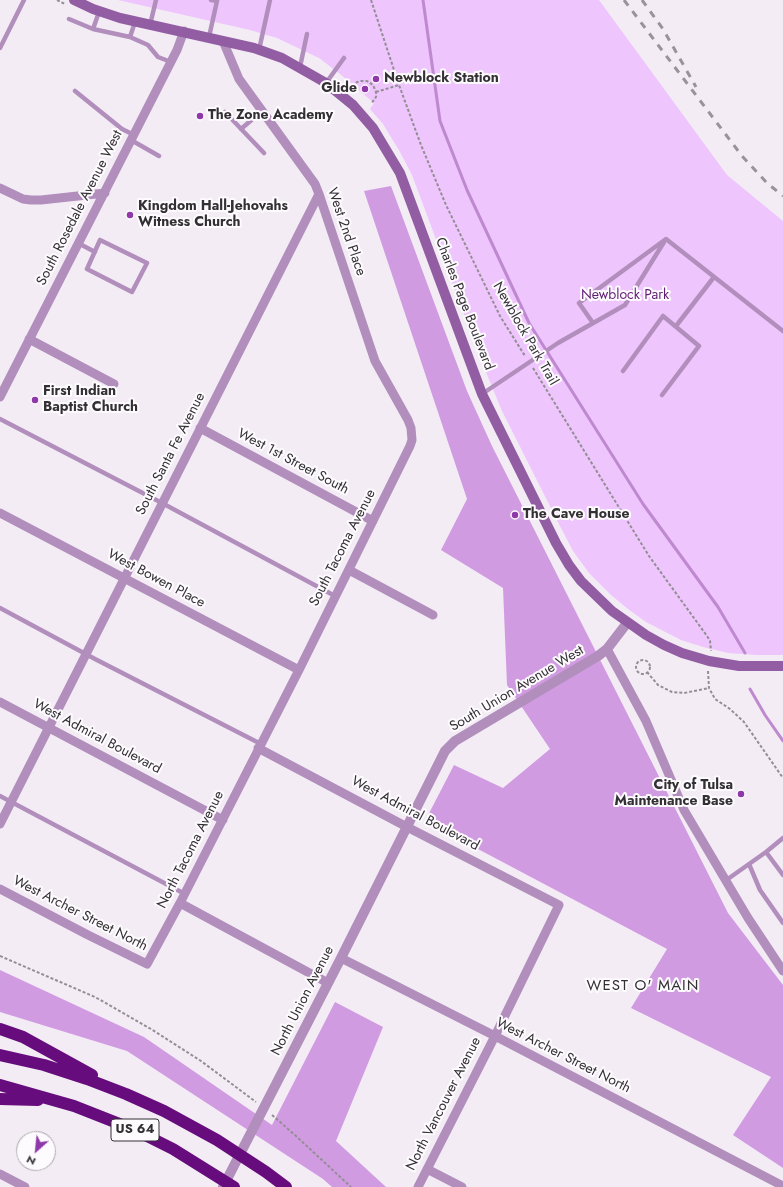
<!DOCTYPE html>
<style>
body{margin:0}
#map{position:relative;width:783px;height:1187px;overflow:hidden;background:#f3ecf5;font-family:Jost,sans-serif}
canvas{display:block}
.north{position:absolute;left:16px;top:1131px;width:40px;height:40px;box-sizing:border-box;background:#fefbff;border:1px solid #adaaae;border-radius:50%;rotate:207deg;font-size:11px;font-weight:700;line-height:16px;text-align:center;color:#333034}
.north::after{content:'';display:block;margin:auto;width:14px;height:18px;background:#8e39a7;clip-path:polygon(50% 0,100% 100%,50% 72%,0 100%)}
</style>
<div id="map">
<canvas width="783" height="1187"></canvas>
<div class="north">N</div>
</div>
<script>
const g = document.querySelector('canvas').getContext('2d');
g.lineJoin = 'round';
function paint(path, color) {
  g.fillStyle = color;
  g.fill(path, 'evenodd');
}
function shape(rows) {
  const path = new Path2D();
  for (const r of rows) {
    if (r.length === 3) {
      path.moveTo(r[0] + r[2], r[1]);
      path.arc(r[0], r[1], r[2], 0, 2 * Math.PI);
      continue;
    }
    path.moveTo(r[0], r[1]);
    for (let i = 2; i < r.length; i += 2) path.lineTo(r[i], r[i + 1]);
  }
  return path;
}
function trace(path, color, width, dash) {
  g.strokeStyle = color;
  g.lineWidth = width;
  g.lineCap = dash ? 'butt' : 'round';
  g.setLineDash(dash || []);
  g.stroke(path);
}
function label(font, color, halo, rows, align = 'center') {
  g.font = font + ' Jost,sans-serif';
  g.lineWidth = 4;
  g.setLineDash([]);
  g.textBaseline = 'middle';
  g.strokeStyle = halo;
  g.fillStyle = color;
  for (const [text, x, y, turn = 0] of rows) {
    g.save();
    g.translate(x, y);
    g.rotate((+turn || 0) * Math.PI / 180);
    g.textAlign = isNaN(turn) ? turn : align;
    if (halo) g.strokeText(text, 0, 0);
    g.fillText(text, 0, 0);
    g.restore();
  }
}
paint(shape([
 [118,0,599,0,727,175,783,221,783,655,756,655,728,653,703,647,681,640,646,622,628,609,611,595,589,573,573,551,561,528,502,411,481,360,412,175,400,152,383,124,370,109,374,103,340,74,319,58,277,38,250,30]
]), '#eec5fc');
paint(shape([
 [391,186,467,391,492,446,728,913,783,985,783,1168,733,1135,771,1077,631,1008,667,949,425,821,454,765,503,788,550,749,507,685,503,588,441,550,467,499,364,191],
 [0,970,144,1037,272,1125,335,1002,383,1027,336,1141,386,1187,332,1187,323,1179,127,1051,0,1012]
]), '#d19be2');
trace(shape([
 [423,0,440,121,467,190,529,323,643,504,718,607,745,653],
 [750,689,765,715,783,741]
]), '#be89cf', 3);
trace(shape([
 [57,0,65,4],
 [371,0,399,85,421,145,446,205,500,316,525,356],
 [352,86,357,82,361,81,367,81,373,85,376,92,376,97,371,104],
 [376,92,399,85],
 [533,368,649,556,707,636,710,641,711,651],
 [643,667,7],
 [708,671,709,688,715,699,730,709,744,722,783,778],
 [647,672,658,685,672,692,684,693,709,688],
 [0,956,95,997,151,1029,201,1061,256,1102],
 [272,1115,296,1136,351,1187]
]), '#938e94', 2, [3, 2]);
trace(shape([
 [69,19,93,29,130,37,148,45,158,57,171,62],
 [150,25,156,0],
 [93,29,99,12],
 [130,37,135,22],
 [209,37,217,1,211,0],
 [0,48,24,0],
 [259,50,270,0],
 [300,67,307,34],
 [326,83,344,58],
 [75,91,122,129,134,135],
 [225,112,264,153],
 [241,129,262,111],
 [131,140,159,156],
 [100,240,147,263,132,292,87,269,100,240],
 [78,243,95,252],
 [593,323,579,303,666,239,783,331],
 [676,326,714,277],
 [623,371,663,316,699,346,662,395],
 [482,394,558,343,625,305,664,242],
 [0,419,162,503,335,596],
 [0,608,95,659,261,744],
 [0,796,185,894],
 [766,852,783,875],
 [749,864,760,890,783,923],
 [725,881,766,852,783,838]
]), '#b28ebd', 4.5);
trace(shape([
 [0,188,23,199,31,200,41,200,105,193],
 [29,339,114,384],
 [0,397,177,50,184,31],
 [200,428,373,521],
 [0,513,299,670],
 [349,570,433,615],
 [607,649,646,721,684,810,748,918,783,971],
 [0,702,223,820],
 [258,748,407,827,559,905,495,1036,418,1187],
 [0,824,319,194],
 [0,889,88,935,147,964,180,903,299,670,410,446,412,440,411,428,408,420,375,361,319,194,315,184,239,79,223,41],
 [180,903,328,983],
 [341,958,495,1036,783,1186],
 [427,1169,462,1187],
 [0,1174,25,1187]
]), '#b28ebd', 9);
trace(shape([
 [223,1187,341,958,445,751,455,741,598,656,607,649,627,623]
]), '#b28ebd', 10);
trace(shape([
 [74,0,93,9,120,18,254,48,282,58,326,83,353,105,373,128,400,173,482,394,556,543,569,565,581,581,612,611,646,635,664,645,682,653,709,661,739,666,783,666]
]), '#925da3', 10);
trace(shape([
 [0,1029,23,1037,92,1075],
 [0,1055,44,1065,87,1079,126,1094,164,1111,217,1140,266,1172,286,1187],
 [0,1085,74,1106,135,1130,173,1149,234,1187],
 [0,1099,38,1100]
]), '#670c7d', 12);
trace(shape([
 [624,0,742,156,767,183,783,196],
 [642,0,663,29,696,87]
]), '#98939a', 3, [7, 7]);
for (const [x, y, r, color] of [
 [376,79,4,"#8e39a7"],
 [365,89,4,"#8e39a7"],
 [200,116,4,"#8e39a7"],
 [130,215,4,"#8e39a7"],
 [35,400,4,"#8e39a7"],
 [515,515,4,"#8e39a7"],
 [741,794,4,"#8e39a7"]
]) {
  const dot = new Path2D();
  dot.arc(x, y, r, 0, 2 * Math.PI);
  g.fillStyle = color;
  g.fill(dot);
  trace(dot, '#fefbff', 1.5);
}
for (const [x, y, w] of [
 [135,1130,48]
]) {
  const box = new Path2D();
  box.roundRect(x - w / 2, y - 11, w, 22, 3);
  g.fillStyle = '#fefbff';
  g.fill(box);
  trace(box, '#333034', 1);
}
label('bold 13px', '#333034', null, [
 ["US 64",135,1130]
]);
label('bold 14px', '#333034', '#fefbff', [
 ["Newblock Station",384,79],
 ["Glide",357,89,"right"],
 ["The Zone Academy",208,116],
 ["Kingdom Hall-Jehovahs",138,207],
 ["Witness Church",138,223],
 ["First Indian",43,392],
 ["Baptist Church",43,408],
 ["The Cave House",523,515],
 ["City of Tulsa",733,786,"right"],
 ["Maintenance Base",733,802,"right"]
], 'left');
label('14px', '#333034', '#fefbff', [
 ["South Rosedale Avenue West",80,208,-63],
 ["West 2nd Place",346,232,71],
 ["Charles Page Boulevard",464,304,69],
 ["Newblock Park Trail",525,334,60],
 ["South Santa Fe Avenue",171,454,-63],
 ["West 1st Street South",293,462,28],
 ["South Tacoma Avenue",343,548,-63],
 ["West Bowen Place",156,579,28],
 ["South Union Avenue West",517,689,-31],
 ["West Admiral Boulevard",97,737,28],
 ["West Admiral Boulevard",415,814,28],
 ["North Tacoma Avenue",191,850,-63],
 ["West Archer Street North",80,914,27],
 ["North Union Avenue",303,1001,-63],
 ["West Archer Street North",563,1056,27],
 ["North Vancouver Avenue",444,1104,-63]
]);
label('14px', '#601e72', '#fefbff', [
 ["Newblock Park",625,296]
]);
g.letterSpacing = '1px';
label('15px', '#333034', '#fefbff', [
 ["WEST O' MAIN",643,986]
]);
g.letterSpacing = '0px';
</script>
